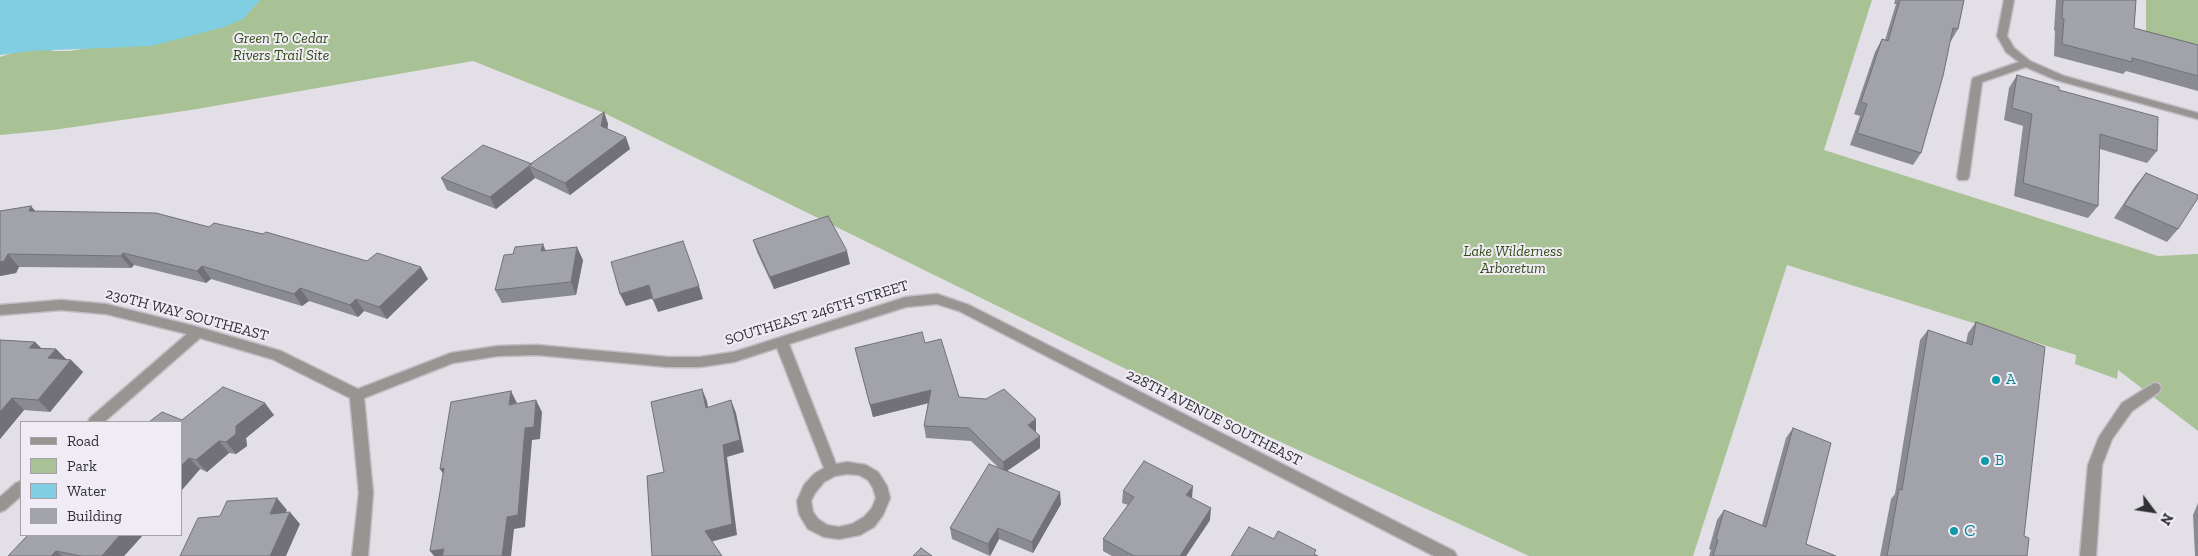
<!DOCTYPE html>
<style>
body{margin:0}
#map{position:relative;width:2198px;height:556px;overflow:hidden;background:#e2dfe7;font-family:"Zilla Slab",serif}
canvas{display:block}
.legend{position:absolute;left:20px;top:421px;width:162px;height:115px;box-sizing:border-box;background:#f0ecf5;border:1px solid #a4a1a7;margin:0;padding:6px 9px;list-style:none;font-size:15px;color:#313033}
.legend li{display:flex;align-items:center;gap:10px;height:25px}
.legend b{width:25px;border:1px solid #a4a1a7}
.north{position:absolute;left:2128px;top:486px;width:50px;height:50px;-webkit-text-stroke:4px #f0ecf5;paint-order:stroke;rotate:121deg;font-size:14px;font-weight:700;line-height:20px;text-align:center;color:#313033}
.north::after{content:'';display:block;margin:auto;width:18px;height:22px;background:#313033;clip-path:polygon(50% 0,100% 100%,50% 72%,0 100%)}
</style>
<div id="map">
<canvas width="2198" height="556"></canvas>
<ul class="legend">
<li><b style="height:6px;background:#979492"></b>Road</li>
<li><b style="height:14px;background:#a9c295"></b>Park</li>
<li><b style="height:14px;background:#80cee1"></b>Water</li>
<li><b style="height:14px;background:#a1a2aa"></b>Building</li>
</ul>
<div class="north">N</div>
</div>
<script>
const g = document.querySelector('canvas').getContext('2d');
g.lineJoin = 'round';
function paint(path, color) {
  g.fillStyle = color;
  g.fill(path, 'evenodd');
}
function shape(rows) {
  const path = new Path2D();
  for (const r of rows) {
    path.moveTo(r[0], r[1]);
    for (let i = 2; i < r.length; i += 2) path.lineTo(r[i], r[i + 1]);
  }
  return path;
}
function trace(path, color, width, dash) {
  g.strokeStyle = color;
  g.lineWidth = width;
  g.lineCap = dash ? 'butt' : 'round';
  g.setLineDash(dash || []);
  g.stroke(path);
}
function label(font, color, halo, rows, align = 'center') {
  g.font = font + ' "Zilla Slab",serif';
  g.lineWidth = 4;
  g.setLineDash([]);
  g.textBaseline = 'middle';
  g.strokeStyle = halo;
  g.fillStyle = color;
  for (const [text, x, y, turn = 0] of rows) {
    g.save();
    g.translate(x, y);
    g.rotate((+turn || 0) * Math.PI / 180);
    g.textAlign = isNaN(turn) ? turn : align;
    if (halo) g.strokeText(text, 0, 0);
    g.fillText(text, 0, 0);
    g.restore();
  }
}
paint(shape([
 [245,0,1872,0,1824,150,2158,256,2198,254,2198,431,2118,370,2117,379,2075,364,2076,355,1787,265,1693,556,1529,556,1185,398,604,113,473,61,191,110,53,130,0,135,0,57,54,39,52,51,70,51,112,44],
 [2146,0,2198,0,2198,53,2146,39]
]), '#a9c295');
paint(shape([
 [0,0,260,0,243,19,224,27,152,46,30,51,0,55]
]), '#80cee1');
const minor = shape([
 [2004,0,2014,0,2007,36,2014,48,2030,61,2064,76,2198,113,2198,119,2056,80,2026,67,1982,82,1969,177,1967,180,1959,180,1957,177,1972,80,1973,78,2019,62,2006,52,1997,36,2004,0],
 [937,294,969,305,1454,551,1457,556,1434,556,959,311,937,304,906,307,789,344,836,464,847,462,866,465,878,472,887,486,890,498,883,515,874,527,860,535,839,539,824,537,808,529,799,514,797,501,804,485,814,474,824,468,777,348,734,362,700,367,668,367,537,355,498,356,453,363,364,398,373,493,368,556,352,556,359,493,350,398,272,359,200,338,104,422,88,422,90,418,187,334,106,314,61,310,0,315,0,305,61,300,106,304,198,327,281,351,358,389,451,353,498,346,537,345,668,357,700,357,734,352,906,297,937,294],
 [847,474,859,475,868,480,873,488,876,498,872,508,864,517,852,524,839,527,827,525,818,519,813,512,811,501,815,493,824,482,835,476,847,474],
 [2154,383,2159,384,2161,388,2159,392,2132,411,2112,439,2102,465,2096,556,2080,556,2088,465,2099,437,2122,403,2154,383],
 [21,481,21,496,5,510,0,512,0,497,16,483,21,481]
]);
trace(minor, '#bfbcc3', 3);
paint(minor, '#979492');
paint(shape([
 [1895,0,1964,0,1958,29,1951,41,1950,41,1921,153,1913,165,1850,145,1860,116,1854,114,1875,52,1882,39,1885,40,1896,4,1894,4],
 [2056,0,2136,0,2134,28,2198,45,2198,91,2126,71,2123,74,2054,56,2055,31,2054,30],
 [2017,75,2059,90,2157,151,2147,163,2100,149,2098,206,2088,218,2014,196,2023,126,2004,120,2009,88],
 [604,112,608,124,607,129,630,149,570,195,535,178,496,209,447,190,441,178,532,164],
 [2146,173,2178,229,2167,242,2114,218,2136,185],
 [0,211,36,212,209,227,428,279,387,319,364,311,358,317,309,301,302,306,211,279,206,283,134,265,131,268,19,267,16,273,0,276],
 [753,240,850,264,774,289,757,252],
 [546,251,583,260,576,295,502,303,495,290],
 [1976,322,2024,536,2027,556,1880,556,1891,499,1895,494,1920,340,1928,330,1966,343,1968,333],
 [0,340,35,342,41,348,56,349,66,359,71,360,83,372,50,412,24,410,0,439],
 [925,343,959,397,1036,431,1035,432,1040,448,1007,471,1061,504,1033,553,999,539,990,556,952,539,950,528,999,468,971,441,926,438,924,426,928,403,873,417,855,348],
 [274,415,246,438,247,446,236,454,229,453,207,472,200,469,181,491,181,422,182,420],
 [1793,428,1806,544,1836,556,1709,556,1711,550,1709,549,1717,520,1724,510,1762,525,1786,438],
 [1123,491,1191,498,1210,520,1186,556,1112,556,1103,551,1103,539,1128,505,1122,503],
 [2198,503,2198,556,2195,556,2193,515],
 [28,535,143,535,124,556,8,556]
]), '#8a8b92');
paint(shape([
 [604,112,608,124,606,138,601,126],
 [626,137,630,149,570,195,565,183],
 [529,166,535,178,496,209,490,197],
 [31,206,42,219,29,211],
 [543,244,548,256,541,251],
 [577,247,583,260,576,295,571,282],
 [847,251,850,264,774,289,770,277],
 [123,253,134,265,131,268,121,256],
 [8,254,19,267,16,273,0,276,0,262],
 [202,266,211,279,206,283,197,271],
 [421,267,428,279,387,319,379,307],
 [649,285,654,298,626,306,620,294],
 [699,286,703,299,658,312,653,300],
 [300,288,309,301,302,306,294,294],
 [356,299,364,311,358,317,350,305],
 [35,342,47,354,29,348],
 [56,349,68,361,48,358],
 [71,360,83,372,50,412,38,400],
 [702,389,707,401,710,420,706,408],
 [931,390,933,402,873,417,870,405],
 [511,391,517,403,509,405],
 [12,398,24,410,0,439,0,412],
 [536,400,542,412,540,439,532,440,525,527,514,529,511,556,502,556,507,517,525,428],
 [731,400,736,413,744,452,727,457,737,535,710,542,705,531],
 [265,403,274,415,246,438,247,446,236,454,226,442,236,426],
 [1036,419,1036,431,1028,437,1028,425],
 [1040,436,1040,448,1004,473,1003,462],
 [219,441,229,453,207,472,196,460],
 [189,458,200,469,181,491,181,466],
 [444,468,448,481,440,469],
 [1193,486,1192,498,1186,495],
 [1060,492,1061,504,1033,553,1032,542],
 [277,498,287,510,280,526,270,514],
 [1211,508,1210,520,1186,556,1180,556],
 [290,512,300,524,286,556,270,556],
 [998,528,999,539,990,556,988,544],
 [120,535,143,535,124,556,102,556],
 [444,549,449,556,434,556,430,551],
 [56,551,62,556,51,556]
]), '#717177');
const building = shape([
 [1900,0,1964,0,1958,29,1953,28,1943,76,1921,153,1857,133,1867,104,1861,102,1882,39,1888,41,1900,0],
 [2063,0,2136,0,2134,28,2198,45,2198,76,2132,58,2132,62,2062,44,2064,19,2062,18,2063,0],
 [2017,75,2059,87,2059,90,2158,117,2157,151,2100,134,2098,206,2023,183,2032,114,2012,108,2017,75],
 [604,112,601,126,626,137,565,183,529,166,490,197,441,178,483,145,532,164,529,165,604,112],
 [2146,173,2198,195,2198,198,2178,229,2124,205,2146,173],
 [31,206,29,211,156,213,209,227,214,223,263,234,266,232,367,261,377,253,421,267,379,307,356,299,350,305,300,288,294,294,202,266,197,271,123,253,121,256,8,254,4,261,0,262,0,211,31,206],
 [828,216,847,251,770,277,753,240,828,216],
 [683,241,699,286,653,300,649,285,620,294,611,262,683,241],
 [543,244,541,251,577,247,571,282,495,290,504,255,513,254,515,247,543,244],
 [1976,322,2045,347,2024,536,2029,538,2027,556,1887,556,1899,489,1902,490,1928,330,1972,345,1976,322],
 [922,332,925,343,941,339,959,397,986,399,1004,389,1036,419,1028,425,1040,436,1003,462,969,428,924,426,931,390,870,405,855,348,922,332],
 [0,340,35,342,29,348,56,349,48,358,71,360,38,400,12,398,0,412,0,340],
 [223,387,265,403,236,426,236,434,226,442,219,441,196,460,189,458,181,466,181,422,149,422,162,412,182,420,223,387],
 [702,389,706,408,731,400,740,440,723,445,732,524,705,531,722,556,652,556,647,476,664,472,651,402,702,389],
 [511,391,509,405,536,400,534,427,525,428,518,515,507,517,502,556,442,556,444,549,430,551,444,468,440,469,451,402,511,391],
 [1793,428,1831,443,1806,544,1836,556,1713,556,1718,540,1716,539,1724,510,1766,527,1793,428],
 [1144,461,1193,486,1186,495,1211,508,1180,556,1134,556,1103,539,1134,497,1123,491,1144,461],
 [989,464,1060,492,1032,542,998,528,988,544,950,528,989,464],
 [277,498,270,514,290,512,270,556,180,556,198,518,220,516,227,501,277,498],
 [1249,527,1274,539,1278,531,1316,550,1314,554,1318,556,1231,556,1249,527],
 [28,535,120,535,102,556,81,556,56,551,51,556,8,556,28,535],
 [921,548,932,556,913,556,921,548]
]);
paint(building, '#a1a2aa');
trace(building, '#717177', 1);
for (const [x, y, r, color] of [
 [1996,380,5,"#0f9aa8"],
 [1985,461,5,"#0f9aa8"],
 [1954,531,5,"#0f9aa8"]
]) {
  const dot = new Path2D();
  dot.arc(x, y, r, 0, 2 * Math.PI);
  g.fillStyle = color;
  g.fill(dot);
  trace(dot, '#f0ecf5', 2);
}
label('italic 15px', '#324d14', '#f0ecf5', [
 ["Green To Cedar",281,39],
 ["Rivers Trail Site",281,56],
 ["Lake Wilderness",1513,252],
 ["Arboretum",1513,269]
]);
label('15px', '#313033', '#f0ecf5', [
 ["SOUTHEAST 246TH STREET",817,313,-17],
 ["230TH WAY SOUTHEAST",187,315,15],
 ["228TH AVENUE SOUTHEAST",1214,418,27]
]);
label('15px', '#0d838f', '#f0ecf5', [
 ["A",2006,380],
 ["B",1995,461]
], 'left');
label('18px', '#0d838f', '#f0ecf5', [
 ["C",1964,531]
], 'left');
</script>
